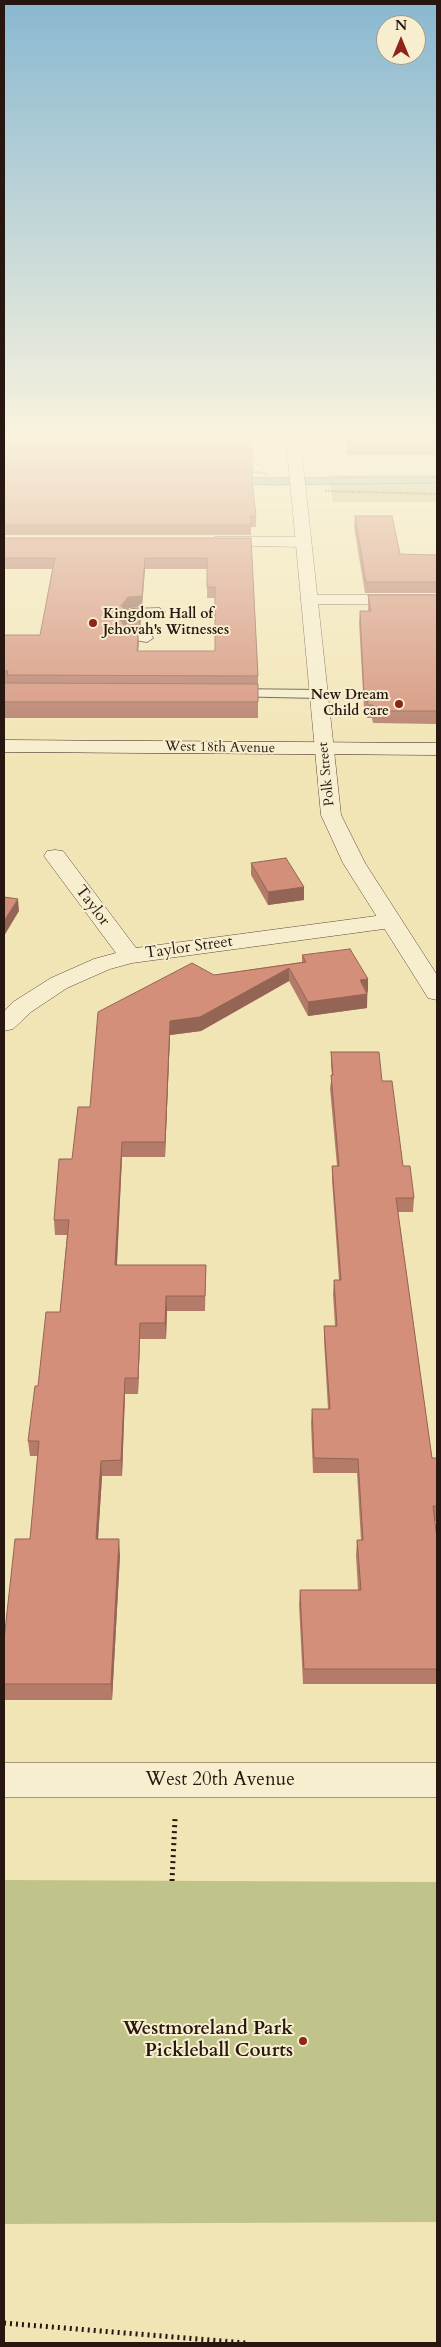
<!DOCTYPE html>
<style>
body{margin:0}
#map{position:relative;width:441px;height:2347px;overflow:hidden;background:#f2e5b5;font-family:Cardo,serif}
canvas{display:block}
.frame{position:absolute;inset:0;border:5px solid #281610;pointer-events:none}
.north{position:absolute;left:376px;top:15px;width:50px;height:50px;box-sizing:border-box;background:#f7eecf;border:1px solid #a49883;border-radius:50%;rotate:0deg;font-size:14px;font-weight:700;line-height:20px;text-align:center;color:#281610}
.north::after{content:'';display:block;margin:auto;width:18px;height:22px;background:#8f2418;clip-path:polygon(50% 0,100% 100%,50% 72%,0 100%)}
</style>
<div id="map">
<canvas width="441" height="2347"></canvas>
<div class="frame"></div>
<div class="north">N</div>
</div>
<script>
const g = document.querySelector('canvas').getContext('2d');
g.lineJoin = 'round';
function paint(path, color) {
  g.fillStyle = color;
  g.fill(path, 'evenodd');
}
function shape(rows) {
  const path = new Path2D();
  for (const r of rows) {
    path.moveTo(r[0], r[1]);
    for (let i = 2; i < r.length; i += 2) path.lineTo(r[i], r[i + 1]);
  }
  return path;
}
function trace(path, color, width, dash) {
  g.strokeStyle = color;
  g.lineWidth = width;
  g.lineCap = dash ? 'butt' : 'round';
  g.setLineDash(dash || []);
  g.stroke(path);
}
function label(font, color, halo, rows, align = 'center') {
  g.font = font + ' Cardo,serif';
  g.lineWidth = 4;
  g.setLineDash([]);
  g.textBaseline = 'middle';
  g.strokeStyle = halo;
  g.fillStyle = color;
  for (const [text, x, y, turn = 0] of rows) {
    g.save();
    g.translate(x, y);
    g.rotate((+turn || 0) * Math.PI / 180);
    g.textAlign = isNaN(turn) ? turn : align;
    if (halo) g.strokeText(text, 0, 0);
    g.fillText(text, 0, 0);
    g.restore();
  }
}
paint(shape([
 [329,475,437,475,437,502,333,502],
 [4,1880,437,1882,437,2222,4,2224]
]), '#c0c38a');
const water = shape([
 [4,472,269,478,437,477,437,483,271,485,4,472]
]);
paint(water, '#9bbfae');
trace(water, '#6d7b6f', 1);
const service = shape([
 [159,608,165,612,163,615,136,617,129,621,123,617,129,610,133,609,159,608],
 [127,626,137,633,151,635,153,638,147,642,129,639,121,630,127,626],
 [231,689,319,690,326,694,319,698,226,696,224,693,226,690,231,689]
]);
const minor = shape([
 [215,537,303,537,311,542,303,547,209,545,207,542,215,537],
 [309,595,437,595,437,605,303,604,301,600,303,596,309,595],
 [55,850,63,851,136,948,391,914,399,916,402,921,399,926,391,928,132,963,110,969,67,988,31,1012,13,1029,4,1031,4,1011,13,1002,51,978,94,959,116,953,44,856,47,851,55,850],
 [4,1763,437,1763,437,1797,4,1797,4,1763]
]);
const tertiary = shape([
 [286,437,300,437,341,815,365,863,437,975,437,1000,428,998,425,993,343,863,321,815,286,437]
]);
const secondary = shape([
 [4,740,437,743,437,755,4,752,4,740]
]);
trace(service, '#5a4a39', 2);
trace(minor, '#5a4a39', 1);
trace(tertiary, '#5a4a39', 1);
trace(secondary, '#281610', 1);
trace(shape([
 [250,471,268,474],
 [325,491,437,494]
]), '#281610', 2, [0.5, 1]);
trace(shape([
 [172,1881,175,1819],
 [4,2323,246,2343]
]), '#281610', 5, [2, 4]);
paint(service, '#f7eecf');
paint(minor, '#f7eecf');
paint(tertiary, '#f7eecf');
paint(secondary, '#f7eecf');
paint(shape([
 [4,437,252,480,256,516,256,527,251,527,251,535,4,535,4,537],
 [335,437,437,437,437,455,347,455,345,442,336,442],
 [355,516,400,554,437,555,437,593,365,593,354,527],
 [4,538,251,538,258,676,258,718,4,718,4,635,40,635,52,569,4,569],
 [145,569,207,569,207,598,215,598,215,651,138,651,139,643,125,626,127,624,140,631,141,619,127,610,129,608,142,607],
 [368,595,437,595,437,724,373,723,372,718,367,718,366,708,364,708,359,623,360,611,368,611],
 [251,863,304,887,304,900,268,905,251,875],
 [302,955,368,979,367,1008,308,1016,289,981,201,1031,170,1035,165,1157,122,1157,117,1265,206,1265,205,1311,167,1311,166,1339,140,1339,138,1394,125,1394,122,1476,102,1476,98,1539,120,1555,112,1700,4,1700,4,1640,30,1539,38,1456,30,1456,28,1441,38,1386,60,1312,67,1235,55,1235,54,1220,72,1159,90,1107,214,975,302,962],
 [331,1052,382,1081,403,1166,414,1198,413,1212,398,1212,432,1458,437,1458,437,1521,435,1521,437,1539,437,1684,303,1684,299,1604,300,1590,358,1590,356,1555,357,1540,361,1540,357,1473,313,1473,311,1423,312,1409,328,1409,324,1340,324,1326,335,1326,333,1294,334,1280,339,1280,332,1180,332,1166,337,1166,330,1088,332,1075,331,1066]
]), '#b57b69');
paint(shape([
 [145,558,145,569,142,607,129,608,122,616,127,613,127,624,119,630,119,618,121,606],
 [141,607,141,619,140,631,139,620],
 [138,631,139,643,137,663,137,651],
 [304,887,304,900,268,905,268,892],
 [18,899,19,911,4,936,4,921],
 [289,968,289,981,201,1031,170,1035,165,1157,165,1142,170,1021],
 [368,979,368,993,360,980],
 [367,994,367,1008,308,1016,308,1002],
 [122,1142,122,1157,116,1280,115,1265],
 [166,1296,167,1311,166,1339,165,1323],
 [140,1323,140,1339,138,1394,138,1378],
 [125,1378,125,1394,122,1476,121,1460],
 [101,1461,102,1476,97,1555,96,1539],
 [119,1539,120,1555,112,1700,111,1684]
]), '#946455');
const building = shape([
 [4,437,252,437,252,480,256,516,251,516,251,525,4,525,4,437],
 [347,437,437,437,437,442,348,442,347,437],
 [355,516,392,516,400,554,437,555,437,582,366,582,355,516],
 [4,538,251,538,258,676,7,675,8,671,4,671,4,635,40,635,55,558,4,558,4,538],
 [145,558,207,558,207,587,215,587,215,651,137,651,138,631,127,629,119,618,127,613,139,620,141,607,128,611,121,606,128,597,142,596,145,558],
 [368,595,437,595,437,711,373,711,373,705,368,705,367,696,364,696,360,611,371,611,368,595],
 [4,683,258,684,258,702,4,702,4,683],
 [286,858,304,887,268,892,251,863,286,858],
 [4,897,18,899,4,921,4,897],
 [350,949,368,979,360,980,367,994,308,1002,289,968,200,1017,170,1021,165,1142,122,1142,115,1265,206,1265,205,1296,166,1296,165,1323,140,1323,138,1378,125,1378,121,1460,101,1461,96,1539,119,1539,111,1684,4,1684,4,1640,15,1539,30,1539,39,1441,28,1441,35,1386,38,1386,46,1312,60,1312,69,1220,54,1220,59,1159,72,1159,78,1107,90,1107,98,1012,192,963,214,975,306,962,302,955,350,949],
 [331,1052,379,1052,382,1081,392,1081,403,1166,410,1166,414,1198,396,1198,432,1458,437,1458,437,1506,433,1506,437,1539,437,1669,304,1669,300,1590,361,1590,357,1540,363,1540,358,1459,314,1458,312,1409,330,1409,324,1326,337,1326,334,1280,341,1280,332,1166,339,1166,331,1075,333,1075,331,1052]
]);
paint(building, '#d38f7a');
trace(building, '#946455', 1);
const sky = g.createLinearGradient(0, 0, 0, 765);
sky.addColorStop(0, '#89b8d1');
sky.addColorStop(0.57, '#f9f3de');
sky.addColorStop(1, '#f9f3de00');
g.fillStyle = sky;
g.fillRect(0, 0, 441, 765);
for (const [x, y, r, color] of [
 [93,623,5,"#8f2418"],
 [399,704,5,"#8f2418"],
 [303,2041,5,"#8f2418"]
]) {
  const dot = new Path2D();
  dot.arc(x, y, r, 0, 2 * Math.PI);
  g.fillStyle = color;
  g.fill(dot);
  trace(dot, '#f7eecf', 2);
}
label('bold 14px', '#281610', '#f7eecf', [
 ["Kingdom Hall of",103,615],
 ["Jehovah's Witnesses",103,631],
 ["New Dream",389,696,"right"],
 ["Child care",389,712,"right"]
], 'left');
label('14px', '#281610', '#f7eecf', [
 ["West 18th Avenue",220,748,1],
 ["Polk Street",327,774,-96]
]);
label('16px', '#281610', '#f7eecf', [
 ["Taylor",92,906,53],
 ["Taylor Street",189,948,-8]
]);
label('19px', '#281610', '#f7eecf', [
 ["West 20th Avenue",220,1781]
]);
label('bold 19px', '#281610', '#f7eecf', [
 ["Westmoreland Park",293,2030],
 ["Pickleball Courts",293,2052]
], 'right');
</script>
